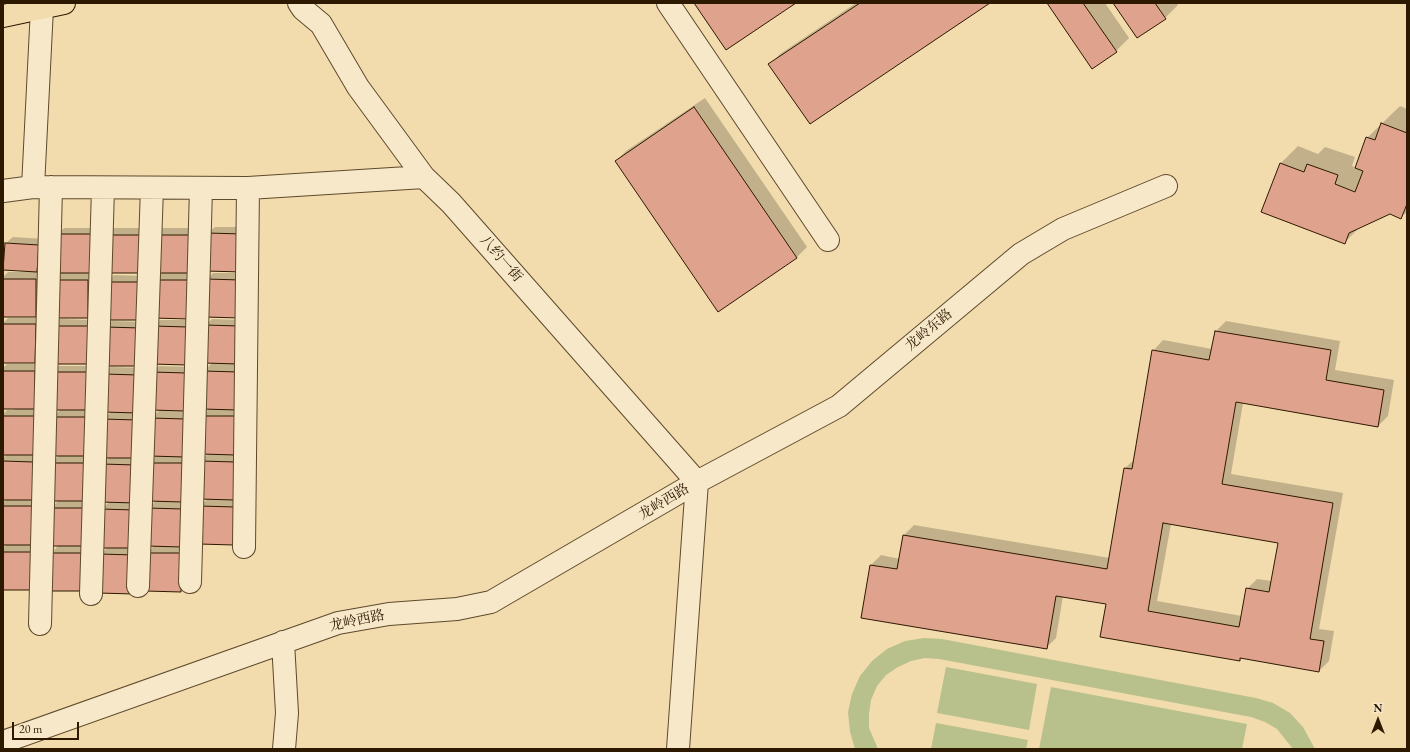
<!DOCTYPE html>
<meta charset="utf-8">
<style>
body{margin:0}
#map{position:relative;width:1410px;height:752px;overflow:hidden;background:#f2dcad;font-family:"EB Garamond",serif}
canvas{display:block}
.frame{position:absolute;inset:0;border:4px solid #2d1800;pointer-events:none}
.north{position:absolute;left:1358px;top:700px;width:40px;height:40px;-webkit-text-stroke:3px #f7e8ca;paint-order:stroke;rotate:0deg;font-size:11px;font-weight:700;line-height:16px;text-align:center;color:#2d1800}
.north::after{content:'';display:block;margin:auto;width:14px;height:18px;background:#2d1800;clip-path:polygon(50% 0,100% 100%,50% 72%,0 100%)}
.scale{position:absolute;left:12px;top:722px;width:67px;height:18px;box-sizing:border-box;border:2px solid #2d1800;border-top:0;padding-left:5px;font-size:12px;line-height:14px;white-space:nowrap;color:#2d1800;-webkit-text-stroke:3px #f7e8ca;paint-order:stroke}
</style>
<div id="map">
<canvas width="1410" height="752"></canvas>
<div class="frame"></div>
<div class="north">N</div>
<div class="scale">20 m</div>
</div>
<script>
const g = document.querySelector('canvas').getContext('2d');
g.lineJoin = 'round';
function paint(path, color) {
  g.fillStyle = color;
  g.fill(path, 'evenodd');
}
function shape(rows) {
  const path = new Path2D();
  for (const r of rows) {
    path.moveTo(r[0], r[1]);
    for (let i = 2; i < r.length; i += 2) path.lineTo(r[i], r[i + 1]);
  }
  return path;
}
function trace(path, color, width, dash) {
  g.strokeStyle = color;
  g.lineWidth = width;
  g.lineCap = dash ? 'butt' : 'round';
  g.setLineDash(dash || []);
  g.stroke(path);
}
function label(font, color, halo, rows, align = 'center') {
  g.font = font + ' "EB Garamond","Noto Serif SC",serif';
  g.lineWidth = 4;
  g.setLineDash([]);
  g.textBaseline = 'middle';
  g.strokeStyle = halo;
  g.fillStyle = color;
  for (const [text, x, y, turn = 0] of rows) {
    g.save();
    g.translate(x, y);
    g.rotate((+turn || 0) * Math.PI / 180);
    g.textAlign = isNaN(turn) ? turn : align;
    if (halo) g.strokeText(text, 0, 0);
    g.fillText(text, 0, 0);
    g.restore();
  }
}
paint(shape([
 [924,638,942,639,1256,698,1273,703,1290,713,1303,727,1315,749,1293,749,1277,729,1265,722,1251,717,939,659,925,658,911,661,898,667,886,675,877,686,871,700,869,714,869,728,878,749,855,749,850,732,848,712,852,694,860,676,872,661,887,649,905,641],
 [946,667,1037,684,1029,730,937,713],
 [1051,687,1247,724,1242,749,1039,749],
 [936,723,1028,740,1026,749,931,749]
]), '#b8c18b');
paint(shape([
 [856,3,988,3,770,64,780,54],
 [1048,3,1105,3,1129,38,1116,51],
 [1114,3,1176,3,1178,5,1165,18],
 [705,98,807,247,797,257,718,310,616,161,626,151],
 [1400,106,1407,109,1407,212,1401,217,1390,213,1360,227,1344,243,1281,163,1298,146,1318,154,1325,147,1355,157,1352,166,1356,168,1367,138],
 [215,227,249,227,248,264,208,233],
 [64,228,98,228,95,310,88,317,54,280,62,272,57,235],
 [114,228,149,228,149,266,107,235],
 [162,228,197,228,195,311,155,280,163,272,156,235],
 [13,237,45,239,44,264,36,272,42,272,42,309,36,316,3,316,3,277,8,272,27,272,6,243],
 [213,273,247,273,247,310,207,279],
 [114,275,148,276,148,313,107,282],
 [8,318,42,318,42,355,35,362,3,362,3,323],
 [60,319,94,320,94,356,53,326],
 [212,319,246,320,241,492,233,500,241,500,234,544,200,506,209,498,201,461,209,453,202,416,210,408,204,371,212,363,205,326],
 [160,320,194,320,194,357,154,326],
 [112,321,147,322,146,359,106,328],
 [1226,321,1340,341,1335,370,1394,380,1388,416,1378,426,1243,403,1231,474,1343,493,1319,629,1334,631,1329,661,1319,671,1242,658,1240,660,1107,603,1063,596,1056,638,1046,648,871,565,881,555,900,559,904,535,914,525,1110,558,1125,468,1135,459,1153,351,1163,340,1212,349,1216,331],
 [1171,524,1279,542,1272,581,1257,579,1247,589,1242,616,1157,601],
 [7,364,41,364,41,402,33,410,41,410,41,447,33,455,40,455,40,492,32,500,40,500,33,589,3,589,3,548,7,544,3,544,3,503,7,499,3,499,3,458,7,454,3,454,3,414,7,410,14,410,14,408,3,408,3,368],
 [59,366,94,366,94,403,85,411,93,411,92,546,51,590,51,553,59,545,51,508,59,500,51,463,60,455,52,418,61,409,52,372],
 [159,366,193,367,192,403,184,412,192,412,188,584,181,591,147,590,147,553,155,545,148,508,157,500,149,463,157,455,151,418,160,410,152,373],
 [111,367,145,368,140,586,100,555,108,547,101,510,109,502,102,465,110,457,103,420,112,411,104,374]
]), '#0003');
const building = shape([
 [694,3,796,3,726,50,694,3],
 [860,3,990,3,810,124,768,64,860,3],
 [1047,3,1083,3,1117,52,1092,69,1047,3],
 [1113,3,1155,3,1166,19,1137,38,1113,3],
 [694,107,797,258,718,312,615,161,694,107],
 [1381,123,1407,133,1407,204,1401,219,1390,214,1349,233,1345,244,1261,212,1280,163,1304,172,1307,164,1338,175,1335,184,1355,192,1363,171,1355,168,1366,137,1375,140,1381,123],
 [207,233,243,234,242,272,206,271,207,233],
 [56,234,92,234,92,273,56,273,56,234],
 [106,235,142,235,142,273,106,273,106,235],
 [155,235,190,235,190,273,155,273,155,235],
 [5,243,39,245,37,272,3,270,5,243],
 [3,279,36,279,36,317,3,317,3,279],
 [206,279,241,280,240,318,205,317,206,279],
 [53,280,88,280,88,318,52,318,53,280],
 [154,280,190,280,189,319,153,318,154,280],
 [106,282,142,282,141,320,105,320,106,282],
 [3,324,36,324,35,363,3,363,3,324],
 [204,325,240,326,239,364,203,363,204,325],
 [52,326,88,326,88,364,52,364,52,326],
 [153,326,188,327,187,365,152,364,153,326],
 [105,327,141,328,140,366,104,366,105,327],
 [1215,331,1331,350,1326,380,1384,390,1378,427,1236,402,1222,484,1333,503,1310,639,1324,641,1319,672,1240,658,1240,661,1100,637,1106,604,1056,596,1047,649,861,618,870,565,897,569,903,535,1107,569,1124,468,1132,469,1152,350,1209,360,1215,331],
 [1163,523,1278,543,1269,592,1246,588,1239,627,1148,611,1163,523],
 [3,371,35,371,35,409,3,409,3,371],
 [203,371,239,372,238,410,202,409,203,371],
 [51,372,87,372,87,410,51,410,51,372],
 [151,372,187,373,186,411,151,410,151,372],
 [103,374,139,375,138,413,103,412,103,374],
 [3,416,35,416,35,455,3,455,3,416],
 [201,416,237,416,236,455,201,454,201,416],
 [51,417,87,417,87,456,51,456,51,417],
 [150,418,186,419,185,457,149,456,150,418],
 [102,419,138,420,137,458,102,458,102,419],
 [3,461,34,462,34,500,3,500,3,461],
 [200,461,236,462,235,500,199,499,200,461],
 [50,463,86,463,86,501,50,501,50,463],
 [148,463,184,463,183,502,148,501,148,463],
 [101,464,136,465,136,503,100,502,101,464],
 [3,506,33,506,33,545,3,545,3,506],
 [199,506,235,507,234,545,199,544,199,506],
 [50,508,86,508,85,546,50,546,50,508],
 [147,508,183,509,182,547,146,546,147,508],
 [100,509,135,510,135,548,99,548,100,509],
 [3,552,34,552,33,590,3,590,3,552],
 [50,553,86,553,85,591,50,591,50,553],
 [146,553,182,553,181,592,146,591,146,553],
 [99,554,135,555,134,594,98,593,99,554]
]);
paint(building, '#dfa28c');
trace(building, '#2d1800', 1);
const minor = shape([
 [299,3,303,9,321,24,358,87,424,177,451,203,697,482],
 [668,3,828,240],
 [33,187,42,8],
 [3,191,33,187,248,188,424,177],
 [244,547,248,188],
 [190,582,201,188],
 [138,586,152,188],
 [91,594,103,188],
 [40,624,51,187],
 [283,642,287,713,284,749],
 [3,742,338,623,389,614,457,609,491,602,697,482,839,406,1021,254,1063,229,1166,186],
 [678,749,697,482]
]);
const major = shape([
 [3,16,64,3]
]);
trace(minor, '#5e492b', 24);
trace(major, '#2d1800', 24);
trace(minor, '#f7e8ca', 22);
trace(major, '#f2dcad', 22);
label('14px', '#2d1800', '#f7e8ca', [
 ["八约一街",501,259,49],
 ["龙岭东路",929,330,-40],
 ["龙岭西路",664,502,-31],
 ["龙岭西路",357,621,-12]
]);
</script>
